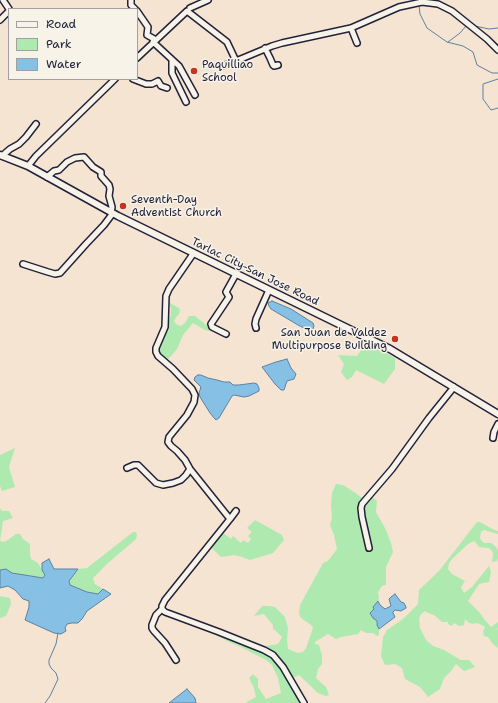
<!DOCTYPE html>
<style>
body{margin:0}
#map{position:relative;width:498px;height:703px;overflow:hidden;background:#f4e4d1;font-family:"Shantell Sans",sans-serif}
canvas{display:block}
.legend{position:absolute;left:8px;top:8px;width:130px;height:72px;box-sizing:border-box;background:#f7f3e8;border:1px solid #a29fa3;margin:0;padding:5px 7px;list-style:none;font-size:12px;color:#22223b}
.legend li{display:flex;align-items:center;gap:8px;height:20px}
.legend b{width:20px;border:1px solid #a29fa3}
</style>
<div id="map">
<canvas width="498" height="703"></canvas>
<ul class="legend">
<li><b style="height:5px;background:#f7f3e8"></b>Road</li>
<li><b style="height:11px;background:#aeeaaf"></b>Park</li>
<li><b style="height:11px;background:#86c1e5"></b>Water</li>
</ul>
</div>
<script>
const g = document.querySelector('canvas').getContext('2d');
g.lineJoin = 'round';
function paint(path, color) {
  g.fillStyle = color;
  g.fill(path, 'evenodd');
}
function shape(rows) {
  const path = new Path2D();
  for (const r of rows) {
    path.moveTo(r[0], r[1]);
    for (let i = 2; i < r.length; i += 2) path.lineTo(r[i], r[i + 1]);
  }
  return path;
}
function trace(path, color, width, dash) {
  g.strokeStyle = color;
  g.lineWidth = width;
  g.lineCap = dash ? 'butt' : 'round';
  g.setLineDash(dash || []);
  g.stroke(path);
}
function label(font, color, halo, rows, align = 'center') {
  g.font = font + ' "Shantell Sans",sans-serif';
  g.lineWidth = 3;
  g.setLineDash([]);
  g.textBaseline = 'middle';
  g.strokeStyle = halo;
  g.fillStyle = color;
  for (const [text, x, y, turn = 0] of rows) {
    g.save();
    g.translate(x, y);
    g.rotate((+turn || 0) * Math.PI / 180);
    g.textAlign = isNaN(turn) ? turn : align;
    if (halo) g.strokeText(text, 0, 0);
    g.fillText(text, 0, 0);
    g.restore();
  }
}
paint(shape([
 [168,302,179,308,180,311,179,314,177,316,174,321,176,324,181,326,185,323,189,316,195,316,210,328,210,331,205,330,193,323,183,335,177,349,172,355,166,361,160,355,159,350,159,346,166,330,171,315,171,308],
 [367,342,395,358,395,369,384,384,356,370,352,377,347,380,341,372,344,364,338,355,357,356],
 [15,448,9,467,15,487,2,491,0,486,0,455],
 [336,484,343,485,354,492,362,498,371,496,377,501,376,512,386,530,391,543,393,552,386,567,386,585,382,586,378,592,379,598,378,601,373,607,377,625,379,629,379,635,377,636,373,633,366,633,361,630,358,634,341,637,336,639,328,634,315,642,315,644,319,645,322,655,322,664,318,669,316,678,326,687,329,695,326,696,318,693,299,675,295,677,292,677,286,666,277,656,272,651,261,647,278,644,282,637,276,631,273,629,273,625,264,614,254,616,262,606,269,606,275,607,285,617,288,628,287,640,288,649,298,653,303,652,306,648,313,628,311,625,301,618,299,614,300,605,322,565,323,563,328,561,337,549,334,535,330,525,332,518,331,506,332,493],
 [0,508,2,511,9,511,13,518,3,521,0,541,3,542,8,540,16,534,20,534,23,539,30,544,30,554,31,559,38,563,45,575,43,578,12,573,6,569,0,570],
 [255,520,282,535,284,540,273,553,250,560,242,557,234,555,221,557,212,548,222,532,231,539,233,536,241,543,243,540,248,543,251,539,248,536,252,532,247,528],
 [477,522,480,522,494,530,498,531,498,534,484,530,481,532,480,537,481,540,484,543,491,543,496,547,498,550,498,558,497,561,492,562,493,554,492,551,489,548,479,547,476,543,474,541,468,544,452,559,449,563,448,569,452,574,465,581,461,587,464,593,472,587,489,566,491,572,489,582,479,584,468,601,480,613,484,619,491,627,498,622,498,628,497,629,498,630,498,648,492,643,488,637,484,636,483,631,485,628,484,626,477,623,473,624,469,623,465,619,464,625,459,626,454,623,452,626,448,624,448,622,442,622,434,615,428,613,425,611,421,614,419,619,420,628,426,640,433,646,444,650,461,660,469,660,475,667,464,671,456,664,451,671,444,678,440,689,428,697,420,687,405,679,402,668,395,664,385,665,381,656,383,637,387,630,403,619,418,604,419,590,439,571],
 [133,532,136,532,137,535,136,539,108,563,93,578,95,584,103,589,98,594,87,592,70,585,69,581,78,569,87,568],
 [0,596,10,598,11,604,6,616,0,618],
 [214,631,269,654,277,662,291,685,301,703,245,703,256,697,254,688,249,678,253,674,258,679,258,687,266,699,281,693,278,678,272,665,266,660,239,646,229,642,212,633]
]), '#aeeaaf');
const water = shape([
 [272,301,291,309,313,323,314,326,313,329,308,330,298,325,271,309,269,306,268,303,272,301],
 [287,359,291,368,296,374,294,379,287,381,284,390,281,390,275,384,262,367,276,362,287,359],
 [198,375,201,375,208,378,217,380,224,382,230,382,233,385,239,385,254,383,257,384,259,388,259,391,249,396,244,397,234,395,232,396,219,418,216,420,215,419,210,413,200,397,199,393,201,387,194,380,195,377,198,375],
 [49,559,54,569,78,569,69,581,70,585,87,592,98,594,103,589,111,594,87,611,82,619,78,623,72,623,67,624,65,628,66,631,61,634,54,633,25,620,29,607,29,601,23,599,15,590,8,586,0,588,0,570,6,569,12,573,43,578,45,575,42,570,42,563,49,559],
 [395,594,401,602,404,603,406,607,406,608,401,611,395,610,393,612,393,613,395,617,379,629,377,625,377,621,373,618,370,613,374,609,373,607,378,601,380,605,385,609,391,606,389,599,391,597,395,594],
 [187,689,195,698,196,703,169,703,187,689]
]);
paint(water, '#86c1e5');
trace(water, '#5e81a1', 1);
trace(shape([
 [419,5,420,14,427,28,447,42,463,46,473,52,477,65,492,73,498,73],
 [475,26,489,29,498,28],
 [448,42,460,33,466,26],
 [498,79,483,84,483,99,491,110,498,108],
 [45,703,50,696,58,679,56,673,51,668,49,664,49,660,56,644,58,633]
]), '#5e81a1', 1);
const minor = shape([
 [3,0,9,9],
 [131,0,131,5,135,9],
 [190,8,208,0],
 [137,11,148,27,147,35,156,40],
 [0,20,9,11],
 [351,28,357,43],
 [153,42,179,66,195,95],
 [265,48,270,58,273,65,274,66,278,65],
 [137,58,187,11,227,42,236,61,272,46,282,43,351,28,399,7,422,2,438,4,452,11,487,39,498,50],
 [172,60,172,73,186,102],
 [222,66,236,61],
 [133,79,146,84,152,84,158,81,161,86,167,88],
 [2,156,10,149,19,144,26,137,36,124],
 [28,166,36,156,115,79],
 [47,177,54,171,59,170,67,162,75,158,84,157,93,167,101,172,101,176,109,185,110,189,109,196,112,207,111,213],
 [193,254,169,289,166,296,165,327,156,348,156,352,158,356,173,369,192,389,195,395,194,402,187,415,169,437,168,442,171,446,177,451,185,460,190,469,230,519,165,600,162,606,162,609,165,612,219,632,264,650,273,655,283,667,304,703],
 [23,264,48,272,55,274,60,273,86,244,104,225,113,213],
 [256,328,255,324,256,319,269,290],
 [226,334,212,327,211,324,229,297,226,292,236,274],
 [493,438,494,432,498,424],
 [127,468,134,465,138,465,156,483,163,485,173,483,181,480,186,475,190,469],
 [230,519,236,511],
 [369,548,362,517,361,508,362,504,392,469,429,418,454,387],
 [162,609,156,615,152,625,152,628,154,631,165,643,176,660]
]);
const major = shape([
 [0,155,28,166,118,216,390,349,498,414]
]);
trace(minor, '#22223b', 8);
trace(major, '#22223b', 9);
trace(minor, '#f7f3e8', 5);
trace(major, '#f7f3e8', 6);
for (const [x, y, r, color] of [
 [194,71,4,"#c8321e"],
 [123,206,4,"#c8321e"],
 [395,339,4,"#c8321e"]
]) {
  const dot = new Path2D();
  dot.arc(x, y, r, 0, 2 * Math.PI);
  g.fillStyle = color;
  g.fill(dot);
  trace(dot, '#f7f3e8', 1.5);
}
label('11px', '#22223b', '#f7f3e8', [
 ["Paquilliao",202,65],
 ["School",202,78],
 ["Seventh-Day",131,200],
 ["Adventist Church",131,213],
 ["San Juan de Valdez",387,333,"right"],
 ["Multipurpose Building",387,346,"right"]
], 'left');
label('11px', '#22223b', '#f7f3e8', [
 ["Tarlac City-San Jose Road",255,272,26]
]);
</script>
